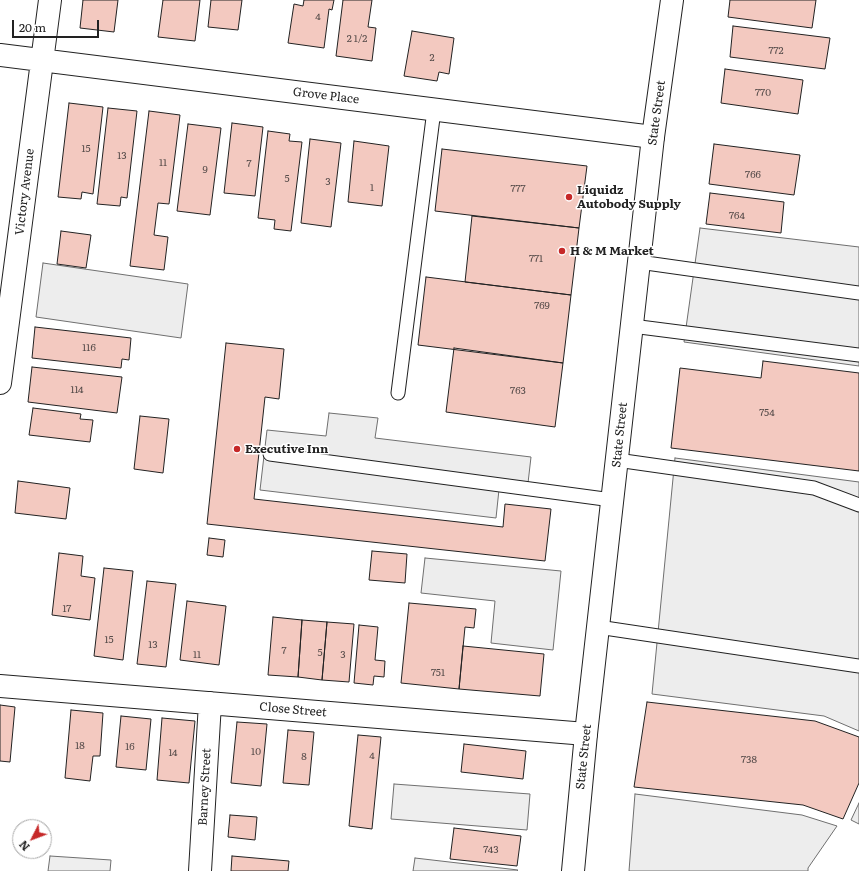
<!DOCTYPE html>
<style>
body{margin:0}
#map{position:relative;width:859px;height:871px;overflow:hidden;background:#fff;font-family:Literata,serif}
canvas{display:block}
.north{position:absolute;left:12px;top:819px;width:40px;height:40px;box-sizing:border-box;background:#fff;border:1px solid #a7a7a7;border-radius:50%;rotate:228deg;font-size:11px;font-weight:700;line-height:16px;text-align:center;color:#222}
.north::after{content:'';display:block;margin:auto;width:14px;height:18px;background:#c62828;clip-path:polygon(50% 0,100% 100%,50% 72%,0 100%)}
.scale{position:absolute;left:12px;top:20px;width:87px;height:18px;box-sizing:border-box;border:2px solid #222;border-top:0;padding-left:5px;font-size:12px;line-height:14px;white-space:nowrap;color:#222;-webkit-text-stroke:3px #fff;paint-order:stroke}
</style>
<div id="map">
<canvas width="859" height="871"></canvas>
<div class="north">N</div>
<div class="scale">20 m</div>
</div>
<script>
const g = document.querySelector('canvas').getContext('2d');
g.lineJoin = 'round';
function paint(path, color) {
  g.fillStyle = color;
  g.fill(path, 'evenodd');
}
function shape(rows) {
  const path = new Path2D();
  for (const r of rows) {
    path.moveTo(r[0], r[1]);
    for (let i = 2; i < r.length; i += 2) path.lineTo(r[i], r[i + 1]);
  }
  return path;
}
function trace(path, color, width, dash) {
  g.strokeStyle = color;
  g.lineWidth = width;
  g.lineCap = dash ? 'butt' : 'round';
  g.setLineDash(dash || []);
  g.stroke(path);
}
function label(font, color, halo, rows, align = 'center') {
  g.font = font + ' Literata,serif';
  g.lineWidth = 3;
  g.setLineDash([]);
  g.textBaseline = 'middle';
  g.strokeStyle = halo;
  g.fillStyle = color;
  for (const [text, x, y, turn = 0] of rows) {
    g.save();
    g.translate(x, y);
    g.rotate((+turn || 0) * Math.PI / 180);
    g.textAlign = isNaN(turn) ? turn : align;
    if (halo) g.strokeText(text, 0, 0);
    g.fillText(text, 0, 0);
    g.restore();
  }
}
const green = shape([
 [394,784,530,794,527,830,391,819,394,784],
 [50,856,111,860,110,871,48,871,50,856]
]);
paint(green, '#eee');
trace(green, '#6f6f6f', 1);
const parking = shape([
 [700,228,859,247,859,366,684,342,700,228],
 [43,263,188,284,181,338,36,317,43,263],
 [329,413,378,418,375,438,531,457,528,483,500,480,496,518,260,490,267,430,326,436,329,413],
 [675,458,859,482,859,731,824,716,652,694,675,458],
 [425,558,561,571,553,650,491,643,495,601,421,593,425,558],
 [635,794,802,815,837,826,808,868,808,871,629,871,635,794],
 [859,803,859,824,851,820,859,803],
 [415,858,518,870,517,871,413,871,415,858]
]);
paint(parking, '#ededed');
trace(parking, '#6f6f6f', 1);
const building = shape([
 [83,0,118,0,114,32,80,28,83,0],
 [163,0,200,0,195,41,158,37,163,0],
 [211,0,242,0,238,30,208,27,211,0],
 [304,0,334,0,332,10,329,9,324,48,288,43,294,4,303,6,304,0],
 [343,0,372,0,368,27,376,28,372,61,336,56,343,0],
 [730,0,816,0,812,28,728,17,730,0],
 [733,26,830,38,825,69,730,57,733,26],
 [412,31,454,38,449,74,439,72,437,81,404,76,412,31],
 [725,69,803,80,798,114,721,103,725,69],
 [69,103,103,107,93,194,82,192,81,199,58,197,69,103],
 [108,108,137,111,127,198,121,197,120,206,97,204,108,108],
 [149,111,180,115,169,204,158,203,154,235,168,237,164,270,130,266,149,111],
 [232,123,263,127,255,196,224,193,232,123],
 [188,124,221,128,210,215,177,211,188,124],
 [268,131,290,134,289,141,302,142,291,231,274,229,275,220,258,218,268,131],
 [310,139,341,143,331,227,301,223,310,139],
 [354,141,389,146,382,206,348,202,354,141],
 [714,144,800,155,794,195,709,184,714,144],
 [442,149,587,166,579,228,435,211,442,149],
 [710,193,784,202,781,233,706,224,710,193],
 [472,216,579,228,571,295,465,282,472,216],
 [61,231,91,235,86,268,57,264,61,231],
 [426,277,571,295,563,363,418,345,426,277],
 [35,327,131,338,129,360,122,359,121,368,32,358,35,327],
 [226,343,284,349,279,399,265,397,254,499,503,527,505,504,551,509,545,561,207,524,226,343],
 [454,348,563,363,555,427,446,412,454,348],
 [763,361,859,373,859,471,671,448,680,368,761,378,763,361],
 [32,367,122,377,117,413,28,402,32,367],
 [33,408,81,414,80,419,93,420,90,442,29,435,33,408],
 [140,416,169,419,163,473,134,469,140,416],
 [18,481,70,488,66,519,15,513,18,481],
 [209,538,225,540,223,557,207,555,209,538],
 [372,551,407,554,405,583,369,580,372,551],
 [59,553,83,556,81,576,95,578,90,620,52,615,59,553],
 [104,568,133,571,123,660,94,656,104,568],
 [147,581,176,584,166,667,137,664,147,581],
 [187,601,226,606,219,665,180,660,187,601],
 [409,603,476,609,474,628,465,627,459,689,401,683,409,603],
 [273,617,302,620,298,677,268,675,273,617],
 [302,620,327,622,322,680,298,677,302,620],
 [327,622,354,624,349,682,322,680,327,622],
 [359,625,378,627,375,660,385,661,384,677,374,676,373,685,354,683,359,625],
 [463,646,544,654,540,696,459,689,463,646],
 [647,702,815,721,859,737,859,783,843,819,803,805,634,787,647,702],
 [0,705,15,707,10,762,0,761,0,705],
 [71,710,103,713,100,756,93,756,90,781,65,778,71,710],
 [121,716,151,719,146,770,116,767,121,716],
 [162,718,195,721,189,783,157,780,162,718],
 [237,722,267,724,261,786,231,783,237,722],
 [288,730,314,732,309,785,283,783,288,730],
 [358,735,381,737,372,829,349,826,358,735],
 [464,744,526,751,523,779,461,772,464,744],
 [230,815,257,817,255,840,228,837,230,815],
 [454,828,521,836,517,866,450,859,454,828],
 [232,856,289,861,288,871,231,871,232,856]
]);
paint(building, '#f3c9c0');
trace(building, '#222', 1);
const service = shape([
 [639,262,859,293],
 [632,326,859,355],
 [398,393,434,110],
 [270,454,612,500],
 [617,460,814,488,859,505],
 [598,627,859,666]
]);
const minor = shape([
 [0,55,653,137],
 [0,383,50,0],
 [0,686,586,734],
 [200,871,210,703]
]);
const primary = shape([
 [573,871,586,734,653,137,672,0]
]);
trace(service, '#222', 15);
trace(minor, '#222', 24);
trace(primary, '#222', 24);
trace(service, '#fff', 13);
trace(minor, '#fff', 22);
trace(primary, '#fff', 22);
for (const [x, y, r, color] of [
 [569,197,4,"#c62828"],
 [562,251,4,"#c62828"],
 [237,449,4,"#c62828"]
]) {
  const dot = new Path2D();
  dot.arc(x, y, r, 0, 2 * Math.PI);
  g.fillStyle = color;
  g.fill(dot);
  trace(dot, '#fff', 1.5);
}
label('10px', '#564c4a', null, [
 ["4",318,17],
 ["2 1/2",357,39],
 ["772",776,51],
 ["2",432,58],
 ["770",763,93],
 ["15",86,149],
 ["13",122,156],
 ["11",163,163],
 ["7",249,164],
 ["9",205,170],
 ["766",753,175],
 ["5",287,179],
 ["3",328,182],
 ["1",372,188],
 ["777",518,189],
 ["764",737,216],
 ["771",536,259],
 ["769",542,306],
 ["116",89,348],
 ["114",77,390],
 ["763",518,391],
 ["754",767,413],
 ["17",67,609],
 ["15",109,640],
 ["13",153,645],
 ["7",284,651],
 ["5",320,653],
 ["11",197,655],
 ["3",343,655],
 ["751",438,673],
 ["18",80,746],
 ["16",130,747],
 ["10",256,752],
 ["14",173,753],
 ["4",372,756],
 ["8",304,757],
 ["738",749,760],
 ["743",491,850]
]);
label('12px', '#222', '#fff', [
 ["Grove Place",326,96,7],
 ["State Street",657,113,-82],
 ["Victory Avenue",25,192,-83],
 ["State Street",620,435,-84],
 ["Close Street",293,710,5],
 ["State Street",584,757,-84],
 ["Barney Street",205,787,-87]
]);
label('bold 12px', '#222', '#fff', [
 ["Liquidz",577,190],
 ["Autobody Supply",577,204],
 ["H & M Market",570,251],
 ["Executive Inn",245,449]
], 'left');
</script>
